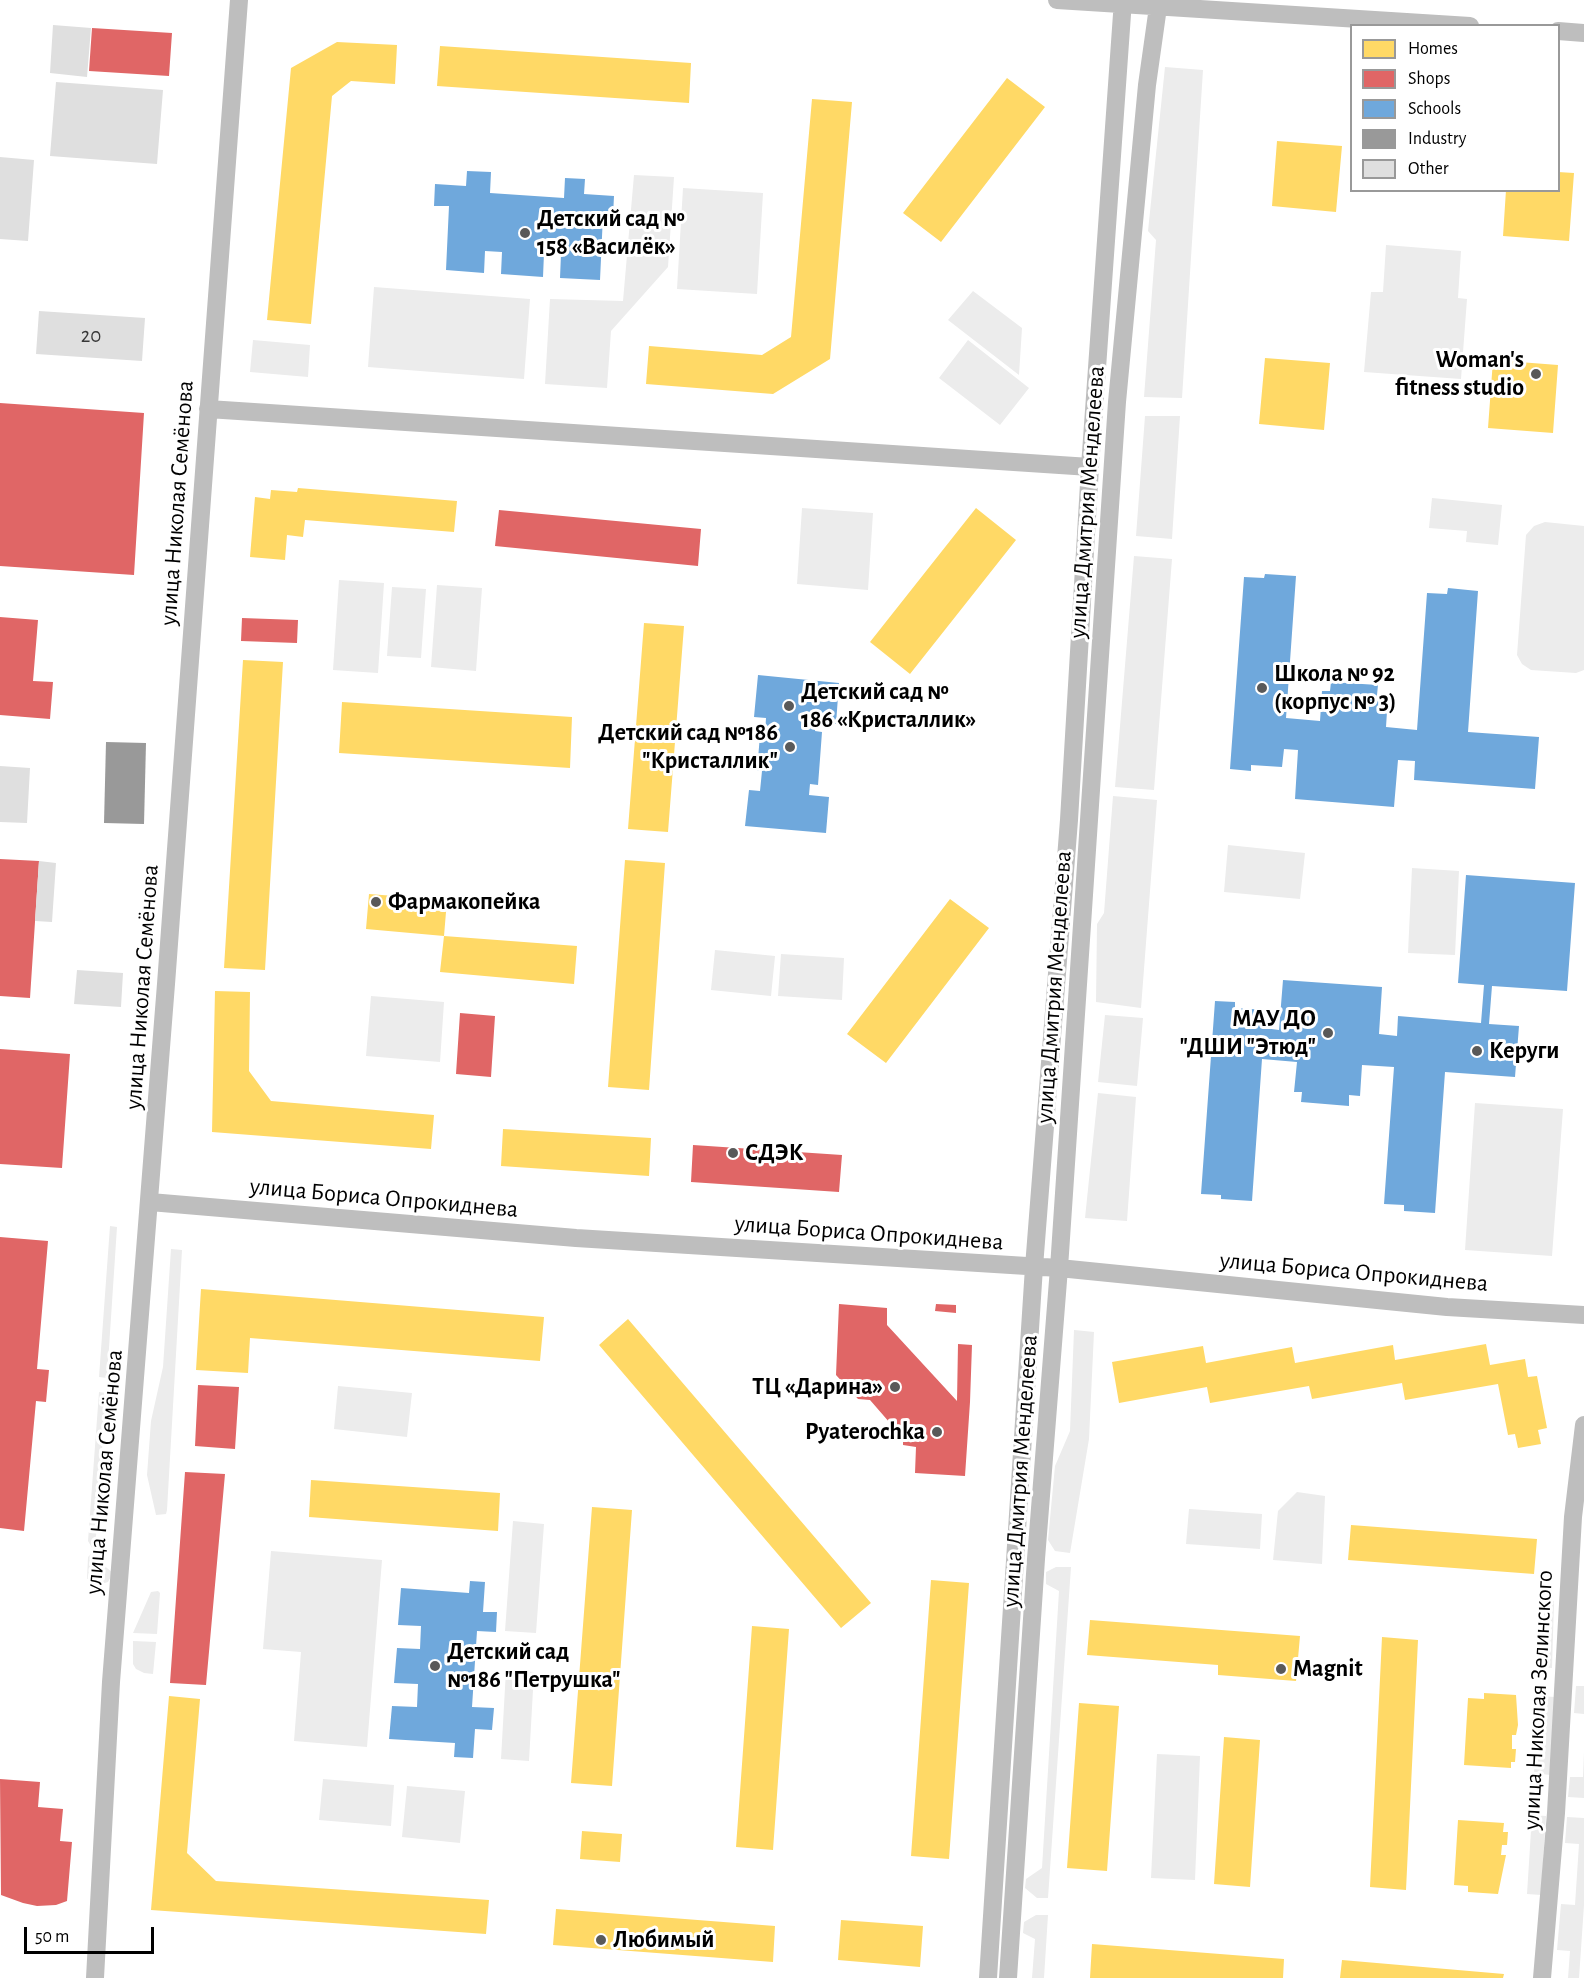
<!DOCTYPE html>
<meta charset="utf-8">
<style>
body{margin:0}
#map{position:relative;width:1584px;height:1978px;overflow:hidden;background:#fff;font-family:"Alegreya Sans",sans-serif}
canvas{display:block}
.legend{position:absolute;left:1350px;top:24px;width:210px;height:168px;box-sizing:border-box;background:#fff;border:2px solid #999;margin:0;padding:8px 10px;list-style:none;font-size:18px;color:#000}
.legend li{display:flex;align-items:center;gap:12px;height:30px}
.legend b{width:30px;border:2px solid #999}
.scale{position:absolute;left:24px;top:1927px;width:130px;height:27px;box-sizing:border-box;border:3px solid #000;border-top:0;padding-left:8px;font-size:18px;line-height:21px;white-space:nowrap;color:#000;-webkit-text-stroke:4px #fff;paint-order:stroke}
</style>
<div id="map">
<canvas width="1584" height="1978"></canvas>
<ul class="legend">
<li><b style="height:16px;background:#ffd966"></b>Homes</li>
<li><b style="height:16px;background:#e06666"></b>Shops</li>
<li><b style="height:16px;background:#6fa8dc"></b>Schools</li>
<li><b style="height:16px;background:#999"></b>Industry</li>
<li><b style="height:16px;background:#dfdfdf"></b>Other</li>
</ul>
<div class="scale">50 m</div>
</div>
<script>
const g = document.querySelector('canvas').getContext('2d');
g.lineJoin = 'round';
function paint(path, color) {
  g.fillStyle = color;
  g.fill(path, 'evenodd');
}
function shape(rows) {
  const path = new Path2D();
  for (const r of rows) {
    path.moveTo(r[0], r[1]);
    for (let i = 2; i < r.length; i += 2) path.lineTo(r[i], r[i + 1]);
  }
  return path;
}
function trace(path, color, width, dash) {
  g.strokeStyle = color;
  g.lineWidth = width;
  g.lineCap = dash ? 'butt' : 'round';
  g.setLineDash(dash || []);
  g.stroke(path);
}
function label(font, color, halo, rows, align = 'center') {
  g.font = font + ' "Alegreya Sans",sans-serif';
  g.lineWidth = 6;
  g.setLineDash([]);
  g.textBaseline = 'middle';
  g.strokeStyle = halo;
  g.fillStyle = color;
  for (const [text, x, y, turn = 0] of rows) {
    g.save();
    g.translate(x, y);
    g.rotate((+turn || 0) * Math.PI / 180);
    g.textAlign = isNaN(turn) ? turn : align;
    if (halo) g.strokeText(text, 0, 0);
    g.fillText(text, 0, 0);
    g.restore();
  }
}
paint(shape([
 [1165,67,1203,70,1182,398,1144,397,1156,240,1148,231],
 [634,175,674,177,668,267,611,331,607,388,545,384,550,299,623,301],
 [683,188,763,193,757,294,677,289],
 [1386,245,1461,251,1458,298,1467,299,1461,379,1364,372,1371,292,1383,292],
 [374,287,530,299,524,379,368,367],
 [973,291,1022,328,1019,375,948,320],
 [253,340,310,345,308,377,250,372],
 [968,340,1029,388,1000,425,939,378],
 [1145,416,1180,416,1172,539,1136,536],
 [1432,498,1502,505,1498,545,1466,542,1467,531,1429,528],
 [802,508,873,513,868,590,797,584],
 [1545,522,1584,526,1584,670,1576,673,1531,670,1522,664,1517,655,1526,535,1534,526],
 [1134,556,1172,559,1154,790,1115,787],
 [339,580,384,583,378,673,333,670],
 [437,585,482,588,476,671,431,667],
 [392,587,426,589,421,658,387,656],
 [1113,796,1157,800,1141,1008,1096,1002,1097,924,1104,913],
 [1228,845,1305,853,1300,899,1224,892],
 [1412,868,1459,871,1455,955,1408,953],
 [715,950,775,956,771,996,711,990],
 [781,954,844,958,842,1000,778,996],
 [371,996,444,1002,440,1062,366,1056],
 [1105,1015,1143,1018,1137,1086,1098,1082],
 [1098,1093,1136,1097,1127,1221,1085,1218],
 [1475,1103,1563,1109,1552,1256,1465,1250],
 [110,1226,117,1227,107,1378,99,1377],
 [171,1249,182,1250,167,1510,166,1514,156,1515,147,1475,151,1421,163,1367],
 [1074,1330,1094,1332,1089,1439,1070,1553,1055,1551,1048,1540,1055,1466,1070,1431],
 [338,1386,412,1393,407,1437,334,1429],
 [99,1392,106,1393,93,1580,87,1579,88,1557,94,1551,88,1541],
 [1297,1492,1325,1496,1322,1564,1273,1560,1278,1511],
 [1189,1509,1262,1514,1260,1549,1186,1544],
 [513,1521,544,1524,536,1633,505,1631],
 [271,1551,382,1560,367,1747,294,1741,301,1652,263,1649],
 [101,1563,113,1573,108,1582,101,1584,99,1584],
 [1056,1567,1071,1567,1048,1898,1037,1898,1025,1888,1026,1879,1042,1868,1059,1591,1046,1584,1046,1572],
 [158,1591,160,1593,157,1634,133,1633,151,1592],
 [1545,1600,1554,1601,1552,1668,1541,1667],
 [133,1641,156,1642,153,1674,144,1673,136,1669,133,1664],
 [506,1670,534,1672,529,1761,501,1759],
 [1576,1686,1584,1686,1584,1714,1574,1713],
 [1539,1696,1555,1697,1550,1775,1534,1773],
 [1584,1752,1584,1798,1568,1797,1570,1777,1583,1777],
 [1157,1754,1200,1756,1195,1880,1151,1878],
 [323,1779,394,1785,391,1826,319,1820],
 [407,1786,465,1791,460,1843,402,1837],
 [1532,1815,1546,1816,1541,1895,1527,1894],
 [1567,1817,1584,1818,1584,1905,1579,1978,1568,1978,1570,1951,1557,1950,1561,1904,1575,1905,1579,1844,1565,1843],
 [1036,1915,1048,1915,1044,1978,1032,1978,1035,1939,1023,1933,1024,1922]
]), '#ececec');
paint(shape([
 [337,42,397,45,395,84,351,81,332,96,311,324,267,320,291,68],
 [440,46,691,63,689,103,437,86],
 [1007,78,1045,107,941,242,903,213],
 [812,99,852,102,830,359,773,394,646,384,649,346,762,355,791,337],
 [1277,141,1342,146,1336,212,1272,206],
 [1558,172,1574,173,1569,241,1503,236,1506,190,1558,190],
 [1265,358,1330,363,1324,430,1259,424],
 [1493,360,1558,365,1553,433,1488,428],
 [298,488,457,501,454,532,305,520,303,537,287,535,285,560,250,557,255,497,270,499,271,490,297,492],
 [976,508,1016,540,910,674,870,642],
 [644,623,684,626,668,832,628,829],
 [243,660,283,662,265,970,224,968],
 [342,702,572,717,570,768,339,753],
 [625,860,665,863,649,1090,608,1087],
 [369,894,447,900,444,936,577,946,574,984,440,972,444,936,366,929],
 [950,899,989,928,886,1063,847,1034],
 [215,991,250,992,249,1071,271,1101,434,1115,431,1149,212,1132],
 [503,1129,651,1138,649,1176,501,1166],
 [201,1289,544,1317,540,1361,250,1338,248,1373,196,1370],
 [628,1319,871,1603,841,1628,599,1345],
 [1486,1344,1490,1365,1525,1359,1528,1377,1537,1376,1547,1428,1538,1430,1541,1444,1518,1448,1515,1434,1508,1435,1498,1384,1405,1400,1402,1383,1312,1399,1309,1386,1210,1403,1207,1387,1119,1403,1112,1362,1203,1346,1206,1363,1292,1347,1295,1363,1393,1345,1395,1360],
 [311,1480,500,1493,498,1531,309,1517],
 [592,1507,632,1510,612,1786,571,1783],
 [1351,1525,1537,1539,1534,1574,1348,1560],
 [931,1580,969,1583,949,1859,911,1856],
 [1090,1620,1300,1636,1296,1681,1218,1675,1218,1665,1087,1655],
 [752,1626,789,1629,773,1850,736,1847],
 [1382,1637,1418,1640,1406,1890,1370,1887],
 [1484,1693,1516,1695,1518,1725,1516,1735,1512,1735,1512,1749,1516,1749,1515,1762,1511,1762,1511,1768,1464,1765,1468,1698,1484,1699],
 [169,1696,200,1699,187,1853,216,1881,489,1900,486,1934,151,1910],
 [1079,1703,1119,1706,1107,1871,1067,1868],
 [1224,1737,1260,1740,1250,1887,1214,1884],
 [1458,1820,1504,1823,1503,1832,1508,1832,1507,1845,1502,1845,1501,1855,1506,1855,1498,1894,1468,1892,1468,1886,1454,1885],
 [582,1831,622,1834,620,1862,580,1859],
 [556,1909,775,1926,773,1962,553,1945],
 [841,1920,923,1926,920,1967,838,1960],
 [1092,1944,1284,1959,1283,1978,1090,1978],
 [1342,1960,1504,1974,1503,1978,1340,1978]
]), '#ffd966');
paint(shape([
 [92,28,172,33,169,76,89,71],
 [0,403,144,413,134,575,0,566],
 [499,510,701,529,698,566,495,546],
 [0,617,38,620,33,681,53,682,50,719,0,715],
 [242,618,298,620,297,643,241,641],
 [0,859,39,861,30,998,0,996],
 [460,1013,495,1016,491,1077,456,1074],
 [0,1049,70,1054,62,1168,0,1164],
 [693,1145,842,1155,839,1192,691,1182],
 [0,1237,48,1241,37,1369,49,1370,46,1402,36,1401,24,1531,0,1528],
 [839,1304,887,1308,887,1325,957,1401,958,1344,972,1345,970,1402,965,1476,915,1473,916,1447,903,1445,903,1438,870,1400,858,1399,836,1375],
 [936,1304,956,1305,956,1313,935,1311],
 [198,1385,239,1387,235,1449,195,1446],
 [185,1472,225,1474,206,1685,170,1683],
 [0,1779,40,1782,38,1807,63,1809,60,1841,72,1842,67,1901,56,1905,37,1906,23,1903,1,1895]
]), '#e06666');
paint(shape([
 [467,171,491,172,490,193,564,198,565,178,585,179,584,194,614,196,613,216,603,215,600,280,560,278,561,254,544,253,543,277,501,274,502,252,485,251,484,273,446,270,449,206,434,206,435,184,466,186],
 [1265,574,1296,576,1286,718,1320,721,1322,691,1330,691,1331,682,1378,685,1377,695,1388,696,1386,727,1417,730,1427,593,1447,594,1448,588,1478,591,1468,732,1539,737,1535,789,1414,780,1415,761,1398,760,1394,807,1295,799,1298,750,1284,749,1282,767,1251,765,1251,771,1230,769,1244,577,1264,578],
 [758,675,839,683,836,724,816,722,815,731,822,732,820,759,818,785,810,784,809,795,829,797,826,833,745,826,749,790,760,791,762,771,757,771,760,735,765,735,766,718,754,717],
 [1466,875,1575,883,1567,991,1492,986,1489,1024,1519,1026,1515,1077,1445,1072,1435,1213,1404,1211,1404,1205,1384,1204,1394,1067,1362,1065,1360,1096,1349,1095,1349,1106,1301,1102,1302,1092,1294,1092,1297,1062,1262,1059,1252,1201,1221,1199,1221,1195,1201,1194,1215,1001,1235,1002,1235,1008,1266,1010,1264,1028,1279,1030,1283,980,1382,987,1379,1034,1397,1036,1398,1016,1481,1023,1484,985,1458,983],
 [470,1581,485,1582,483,1612,497,1612,496,1632,477,1631,472,1707,494,1708,492,1730,475,1729,473,1758,454,1757,455,1743,389,1739,392,1706,417,1707,418,1684,394,1683,397,1648,420,1649,421,1626,398,1625,401,1588,469,1593]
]), '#6fa8dc');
paint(shape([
 [106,742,146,743,144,824,104,823]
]), '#999');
paint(shape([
 [53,25,91,28,87,77,50,73],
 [56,82,163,90,157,164,50,156],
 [0,157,34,160,28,241,0,239],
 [39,311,145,318,142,361,36,354],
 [0,766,30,768,27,823,0,822],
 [39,861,56,863,52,922,35,921],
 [77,970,123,973,121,1007,74,1004]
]), '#dfdfdf');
trace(shape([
 [1057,0,1470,26],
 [1558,31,1584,33],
 [208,409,1090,467],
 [150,1202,576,1238,1059,1268,1447,1307,1584,1315],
 [95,1978,111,1682,166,984,239,0],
 [988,1978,1034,1267,1069,820,1090,467,1123,0],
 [1008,1978,1036,1559,1059,1268,1117,402,1147,85,1159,0],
 [1542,1978,1556,1813,1573,1517,1584,1425]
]), '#bebebe', 18);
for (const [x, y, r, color] of [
 [525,233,6,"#595959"],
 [1536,374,6,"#595959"],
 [1262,688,6,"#595959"],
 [789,706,6,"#595959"],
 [790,747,6,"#595959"],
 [376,902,6,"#595959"],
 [1328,1033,6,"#595959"],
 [1477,1051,6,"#595959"],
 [733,1153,6,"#595959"],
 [895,1387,6,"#595959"],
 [937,1432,6,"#595959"],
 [435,1666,6,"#595959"],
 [1281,1669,6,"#595959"],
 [601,1940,6,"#595959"]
]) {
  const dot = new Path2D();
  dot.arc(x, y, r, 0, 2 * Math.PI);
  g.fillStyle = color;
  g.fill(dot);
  trace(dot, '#fff', 2);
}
label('21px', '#383838', null, [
 ["20",91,336]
]);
label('bold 24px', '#000', '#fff', [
 ["Детский сад №",537,219],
 ["158 «Василёк»",537,247],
 ["Woman's",1524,360,"right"],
 ["fitness studio",1524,388,"right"],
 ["Школа № 92",1274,674],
 ["(корпус № 3)",1274,702],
 ["Детский сад №",801,692],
 ["186 «Кристаллик»",801,720],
 ["Детский сад №186",778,733,"right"],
 ["\"Кристаллик\"",778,761,"right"],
 ["Фармакопейка",388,902],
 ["МАУ ДО",1316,1019,"right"],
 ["\"ДШИ \"Этюд\"",1316,1047,"right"],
 ["Керуги",1489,1051],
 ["СДЭК",745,1153],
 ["ТЦ «Дарина»",883,1387,"right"],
 ["Pyaterochka",925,1432,"right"],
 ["Детский сад",447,1652],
 ["№186 \"Петрушка\"",447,1680],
 ["Magnit",1293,1669],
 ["Любимый",613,1940]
], 'left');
label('24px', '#000', '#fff', [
 ["улица Дмитрия Менделеева",1087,502,-86],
 ["улица Николая Семёнова",177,503,-86],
 ["улица Николая Семёнова",142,987,-86],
 ["улица Дмитрия Менделеева",1054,987,-86],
 ["улица Бориса Опрокиднева",384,1198,5],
 ["улица Бориса Опрокиднева",869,1233,4],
 ["улица Бориса Опрокиднева",1354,1272,5],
 ["улица Дмитрия Менделеева",1020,1471,-86],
 ["улица Николая Семёнова",104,1472,-85],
 ["улица Николая Зелинского",1538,1700,-87]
]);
</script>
